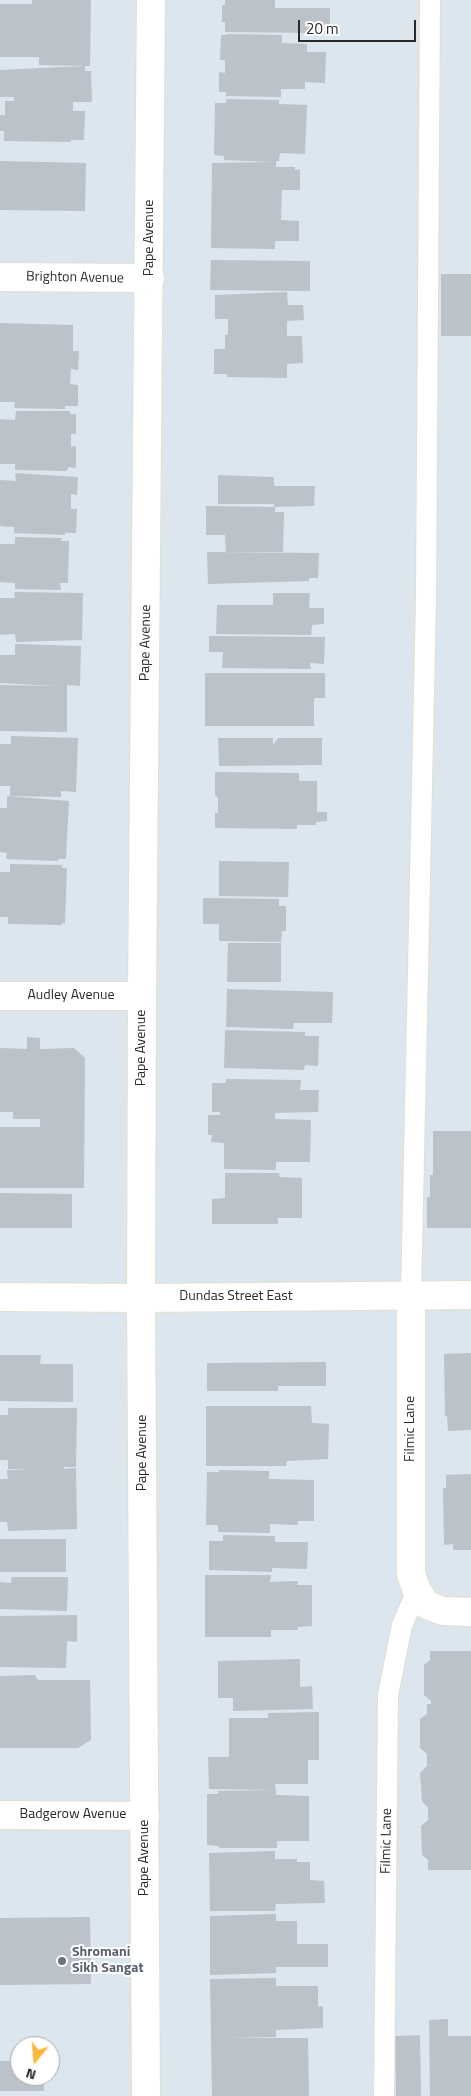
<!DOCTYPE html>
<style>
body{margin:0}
#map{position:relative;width:471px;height:2096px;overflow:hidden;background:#dbe6ee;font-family:"Titillium Web",sans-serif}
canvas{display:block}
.north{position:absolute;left:10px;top:2036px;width:50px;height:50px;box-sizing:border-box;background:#fff;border:1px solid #aaa;border-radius:50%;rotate:197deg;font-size:14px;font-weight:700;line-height:20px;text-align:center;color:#2a2a2a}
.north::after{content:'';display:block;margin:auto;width:18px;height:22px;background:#ffb737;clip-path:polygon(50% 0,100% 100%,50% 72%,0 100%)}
.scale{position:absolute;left:298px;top:20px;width:118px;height:22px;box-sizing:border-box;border:2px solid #2a2a2a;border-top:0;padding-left:6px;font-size:15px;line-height:18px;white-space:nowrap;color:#2a2a2a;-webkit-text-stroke:4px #fff;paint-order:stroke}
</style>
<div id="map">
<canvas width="471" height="2096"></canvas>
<div class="north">N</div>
<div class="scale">20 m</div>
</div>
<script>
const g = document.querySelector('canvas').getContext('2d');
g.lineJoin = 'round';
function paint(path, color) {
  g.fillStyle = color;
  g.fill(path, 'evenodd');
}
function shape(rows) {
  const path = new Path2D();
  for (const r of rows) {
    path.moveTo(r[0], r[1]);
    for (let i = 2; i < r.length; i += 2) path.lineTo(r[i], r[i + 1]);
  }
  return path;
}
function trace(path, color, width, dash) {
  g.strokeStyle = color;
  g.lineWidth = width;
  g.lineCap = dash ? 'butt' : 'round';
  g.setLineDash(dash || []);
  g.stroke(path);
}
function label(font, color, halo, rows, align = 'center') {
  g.font = font + ' "Titillium Web",sans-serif';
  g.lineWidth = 4;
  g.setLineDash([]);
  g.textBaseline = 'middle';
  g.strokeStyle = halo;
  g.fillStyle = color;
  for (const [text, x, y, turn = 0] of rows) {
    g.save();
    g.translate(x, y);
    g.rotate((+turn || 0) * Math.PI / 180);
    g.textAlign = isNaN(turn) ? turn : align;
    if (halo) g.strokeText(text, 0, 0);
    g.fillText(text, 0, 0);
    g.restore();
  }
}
paint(shape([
 [32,0,91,0,90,66,39,65,39,57,0,57,0,4,32,4],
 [225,0,275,0,275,8,330,8,330,25,318,25,318,33,225,32,225,22,222,22,222,5,225,5],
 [227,34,282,35,282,43,307,44,307,52,326,52,325,83,305,82,305,89,281,89,281,97,226,96,226,92,219,92,219,72,225,73,225,60,220,60,221,35,227,35],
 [85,66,85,71,91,71,92,102,73,102,73,111,85,111,84,140,71,140,71,142,4,141,4,131,0,131,0,115,5,115,5,101,14,101,14,97,0,97,0,70],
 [226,99,279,100,279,104,307,105,305,154,280,153,279,161,276,161,276,167,295,167,295,170,300,169,300,190,282,190,281,220,299,221,299,241,275,241,275,249,211,248,212,163,274,162,224,160,224,156,214,155,215,103,226,103],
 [0,161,86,163,85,211,0,210],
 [211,260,310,261,310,291,210,290],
 [441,274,471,274,471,336,441,336],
 [287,292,288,305,303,305,304,320,287,321,287,336,302,336,303,363,287,364,287,378,227,377,227,374,214,374,214,349,225,349,225,335,228,335,228,319,215,319,215,295],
 [0,323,73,325,73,351,79,351,78,370,71,369,70,384,78,385,78,406,65,406,65,409,14,408,15,402,0,402],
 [16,411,70,411,70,414,76,414,76,434,71,434,71,447,76,446,76,468,68,467,67,471,15,470,15,464,0,464,0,419,15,420],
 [15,473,78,477,77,495,71,494,71,509,77,509,76,533,65,533,65,535,14,533,14,527,0,526,0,480,16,481],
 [218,475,274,477,274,486,315,486,314,506,274,507,274,504,218,504],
 [206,506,275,507,275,512,284,512,283,552,226,552,225,535,206,535],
 [15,537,62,538,61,541,69,541,68,583,60,583,61,590,15,589,15,583,0,582,0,544,15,544],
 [207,552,319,553,318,578,309,578,309,581,208,584],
 [14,592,83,593,82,640,16,642,15,634,0,635,0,598,15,598],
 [273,593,310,593,309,608,324,608,324,624,312,625,311,635,216,634,217,605,273,605],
 [209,636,325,637,324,664,310,663,311,669,222,668,223,652,209,652],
 [15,644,81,646,80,686,67,685,67,732,0,731,0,685,57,686,0,683,0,655,15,655],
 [205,673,325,673,325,698,314,698,314,726,205,726],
 [11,736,78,738,76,792,61,791,61,797,10,796,10,786,0,786,0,744,11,744],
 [218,738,273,738,273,745,278,738,322,738,322,765,219,766],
 [215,772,299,773,299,781,317,781,317,812,327,812,327,821,316,822,316,825,297,825,297,829,215,828,215,813,218,813,218,797,215,796],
 [7,796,69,801,66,859,58,859,58,861,6,859,7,853,0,852,0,808,7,808],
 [219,861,289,862,288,897,219,896],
 [10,864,62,865,62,868,67,868,65,923,62,923,62,925,8,924,8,917,0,917,0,872,10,872],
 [203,898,279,899,279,906,286,906,286,931,282,931,281,942,219,941,219,924,203,924],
 [228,943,281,943,281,982,227,982],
 [227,989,333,992,332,1023,294,1023,293,1029,226,1027],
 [225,1030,305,1032,305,1036,319,1036,318,1066,305,1065,304,1070,224,1068],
 [27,1037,40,1038,40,1049,74,1048,85,1058,84,1188,0,1188,0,1127,40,1127,40,1119,13,1119,13,1112,0,1112,0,1048,27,1049],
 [226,1079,301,1080,300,1090,319,1090,318,1112,275,1113,275,1119,311,1120,310,1162,276,1162,276,1170,224,1169,224,1143,211,1142,212,1135,208,1135,208,1115,220,1115,220,1112,212,1112,212,1083,226,1083],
 [433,1131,471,1131,471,1228,427,1228,427,1197,430,1197,430,1175,433,1175],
 [225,1173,279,1173,280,1177,302,1178,302,1218,278,1218,278,1224,212,1224,212,1199,225,1198],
 [0,1193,72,1194,72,1228,0,1228],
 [471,1353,471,1430,448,1431,447,1416,445,1416,444,1354],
 [0,1355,41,1355,40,1364,73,1364,73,1402,0,1401],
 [326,1362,326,1386,278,1386,278,1391,207,1391,207,1363],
 [206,1406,311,1406,312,1423,329,1424,328,1459,287,1461,286,1466,206,1466],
 [8,1408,77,1408,76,1467,64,1467,64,1469,76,1468,77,1529,8,1531,7,1522,0,1522,0,1479,8,1479,7,1470,31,1470,8,1469,8,1460,0,1460,0,1415,8,1415],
 [219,1470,269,1471,269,1479,314,1480,314,1521,298,1521,298,1525,270,1524,270,1533,218,1532,218,1525,206,1525,207,1472,219,1472],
 [471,1474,471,1550,453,1550,453,1544,444,1545,443,1488,446,1488,446,1475],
 [223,1535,275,1536,275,1542,308,1542,307,1569,272,1568,272,1572,209,1570,209,1541,223,1541],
 [0,1539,66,1539,66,1572,0,1572],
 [205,1575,271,1575,270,1582,298,1581,297,1585,312,1585,312,1626,298,1627,298,1630,271,1630,271,1637,205,1637],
 [12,1577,68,1577,67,1611,0,1609,0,1582,11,1583],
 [77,1615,77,1642,67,1641,66,1668,0,1667,0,1616],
 [430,1651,471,1651,471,1870,428,1870,428,1860,422,1855,421,1826,428,1820,428,1808,422,1801,420,1773,427,1766,427,1754,420,1748,420,1719,427,1714,427,1704,431,1704,431,1701,424,1695,424,1665,430,1660],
 [300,1659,300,1687,312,1686,313,1709,233,1711,233,1698,218,1698,218,1661],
 [35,1675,38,1680,90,1680,91,1740,78,1748,0,1748,0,1676],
 [319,1712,319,1760,308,1760,308,1784,275,1784,276,1790,209,1789,208,1757,229,1757,229,1718,268,1718,268,1713],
 [276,1790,276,1795,309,1796,309,1841,277,1841,277,1848,219,1848,219,1846,207,1845,207,1794,218,1794,218,1791],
 [275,1851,275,1859,297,1859,297,1862,310,1862,310,1880,324,1881,325,1903,276,1904,275,1911,210,1911,209,1853],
 [276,1914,276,1921,297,1921,297,1944,328,1944,328,1967,276,1967,276,1973,210,1975,210,1916],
 [90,1917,91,1984,0,1985,0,1918],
 [276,1978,276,1986,318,1986,318,2007,323,2006,323,2028,276,2030,276,2037,225,2038,308,2038,309,2096,212,2096,210,1979],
 [448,2019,448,2036,471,2036,471,2096,430,2096,429,2020],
 [420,2035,421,2096,396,2096,395,2036],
 [0,2061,20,2061,20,2076,44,2076,44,2091,0,2091]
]), '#bbc2c9');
const lane = shape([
 [411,1296,426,598,430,0],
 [384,2096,388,1695,402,1625,417,1591]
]);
const street = shape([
 [0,277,150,278],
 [0,996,142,996],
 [411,1296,411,1574,417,1591,427,1605,443,1611,471,1612],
 [0,1815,145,1816],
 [146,2096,141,1298,142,996,151,0]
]);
const secondary = shape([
 [0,1297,141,1298,471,1295]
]);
trace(lane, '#e5ddd0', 22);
trace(street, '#e5ddd0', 30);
trace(secondary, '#e5ddd0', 30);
trace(lane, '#fff', 20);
trace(street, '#fff', 28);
trace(secondary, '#fff', 28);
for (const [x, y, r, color] of [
 [62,1961,5,"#6b7280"]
]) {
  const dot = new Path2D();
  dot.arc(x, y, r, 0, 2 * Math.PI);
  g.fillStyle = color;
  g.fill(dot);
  trace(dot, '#fff', 2);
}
label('14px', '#2a2a2a', '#fff', [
 ["Pape Avenue",150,238,-90],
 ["Brighton Avenue",75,278,1],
 ["Pape Avenue",146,643,-89],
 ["Audley Avenue",71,996],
 ["Pape Avenue",142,1048,-90],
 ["Dundas Street East",236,1297],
 ["Filmic Lane",411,1429,-90],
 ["Pape Avenue",143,1453,-90],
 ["Badgerow Avenue",73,1815],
 ["Filmic Lane",387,1841,-89],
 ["Pape Avenue",145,1858,-90]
]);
label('bold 14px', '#5b616d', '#fff', [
 ["Shromani",72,1953],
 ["Sikh Sangat",72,1969]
], 'left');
</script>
